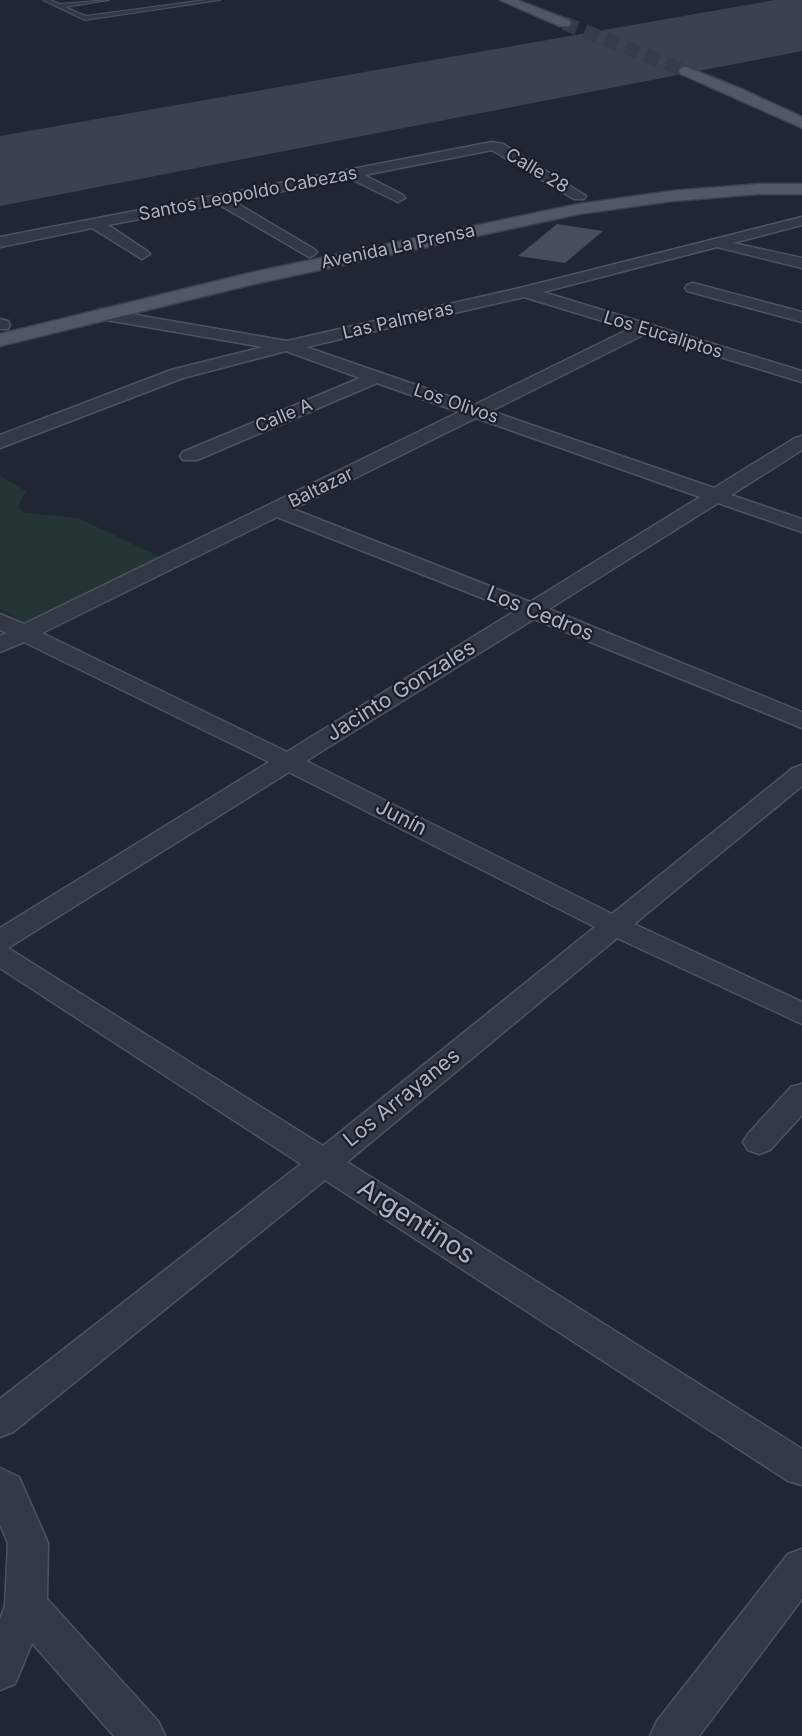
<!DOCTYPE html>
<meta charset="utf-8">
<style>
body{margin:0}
canvas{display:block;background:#202733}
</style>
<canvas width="802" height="1736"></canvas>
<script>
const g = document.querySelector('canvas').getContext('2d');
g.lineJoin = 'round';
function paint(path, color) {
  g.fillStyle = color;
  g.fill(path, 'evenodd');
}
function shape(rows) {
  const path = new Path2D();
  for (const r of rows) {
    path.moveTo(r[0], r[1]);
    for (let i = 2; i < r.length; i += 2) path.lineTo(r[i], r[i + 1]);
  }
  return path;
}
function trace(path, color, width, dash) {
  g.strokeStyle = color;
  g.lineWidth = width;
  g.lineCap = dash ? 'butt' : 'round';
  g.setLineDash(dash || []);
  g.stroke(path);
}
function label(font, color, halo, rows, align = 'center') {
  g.font = font + ' Inter,sans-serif';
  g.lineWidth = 4.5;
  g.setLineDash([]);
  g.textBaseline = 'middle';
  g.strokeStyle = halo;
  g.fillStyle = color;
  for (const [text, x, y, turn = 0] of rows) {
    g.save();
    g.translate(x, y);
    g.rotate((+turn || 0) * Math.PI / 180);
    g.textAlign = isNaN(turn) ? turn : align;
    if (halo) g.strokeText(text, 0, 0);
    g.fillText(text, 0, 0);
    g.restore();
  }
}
paint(shape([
 [0,476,26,491,18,507,25,513,78,518,160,557,27,624,0,608]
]), '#253536');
paint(shape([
 [775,0,802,0,802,51,0,206,0,136,775,0]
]), '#3a424f');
paint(shape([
 [557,224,603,231,565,263,518,256]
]), '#464e5c');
trace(shape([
 [564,23,686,71]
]), '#353c48', 14, [14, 8]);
const service = shape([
 [43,0,50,0,60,4,109,0,65,7,86,16,205,0,220,0,85,20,43,0]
]);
const minor = shape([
 [492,142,503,144,586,196,584,199,574,199,492,150,364,175,403,195,405,198,398,202,349,178,233,201,314,249,317,252,314,255,309,257,218,204,108,225,147,251,150,254,142,259,92,228,0,247,0,237,492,142],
 [802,217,802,225,733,243,802,258,802,268,717,247,543,292,802,371,802,382,645,334,491,411,714,488,795,438,802,436,802,450,731,495,802,519,802,532,718,503,549,609,802,712,802,728,534,619,306,761,612,914,793,768,802,765,802,786,634,924,802,1002,802,1024,617,938,347,1162,802,1449,802,1485,788,1481,325,1180,13,1432,0,1437,0,1399,301,1164,0,968,0,928,269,762,24,642,0,652,0,636,7,633,0,630,0,614,24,624,459,412,377,383,197,460,183,460,180,456,183,452,360,378,286,351,183,378,0,448,0,435,171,370,263,347,101,319,93,314,95,311,101,309,287,341,524,287,802,217],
 [524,297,629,329,474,405,306,347,524,297],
 [476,418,700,497,530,602,293,509,476,418],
 [277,517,515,611,287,752,42,633,277,517],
 [289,772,595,927,323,1146,8,948,289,772],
 [693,283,802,312,802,322,687,291,685,288,687,285,693,283],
 [0,319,8,321,10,325,8,329,0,329,0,319],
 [802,1084,802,1115,770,1150,759,1154,748,1150,743,1142,748,1134,791,1087,802,1084],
 [0,1468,19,1477,48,1543,47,1599,158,1721,165,1736,114,1736,32,1643,15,1684,0,1690,0,1619,5,1606,8,1543,0,1524,0,1468],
 [802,1549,802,1599,699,1736,650,1736,657,1721,788,1554,802,1549]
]);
const primary = shape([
 [500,0,517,0,569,20,571,23,569,26,559,26,500,0],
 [686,67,744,90,802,117,802,128,681,74,679,71,681,68,686,67],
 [759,184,802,184,802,194,759,194,672,201,579,214,254,284,0,346,0,334,254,272,579,204,672,191,759,184]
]);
trace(service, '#4e545f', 2);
trace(minor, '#4e545f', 3);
trace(primary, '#3d424d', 3);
paint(service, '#333944');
paint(minor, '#333944');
paint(primary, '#515864');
label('18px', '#adb4c1', '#191e28', [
 ["Calle 28",537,171,31],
 ["Santos Leopoldo Cabezas",248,194,-11],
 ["Avenida La Prensa",398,247,-12],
 ["Las Palmeras",398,321,-13],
 ["Los Eucaliptos",663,335,17],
 ["Los Olivos",456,404,19],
 ["Calle A",284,416,-23],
 ["Baltazar",321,488,-26]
]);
label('21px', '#adb4c1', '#191e28', [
 ["Los Cedros",540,614,22],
 ["Jacinto Gonzales",401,691,-32],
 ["Junín",401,818,27],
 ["Los Arrayanes",402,1098,-39]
]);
label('26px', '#adb4c1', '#191e28', [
 ["Argentinos",416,1222,33]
]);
</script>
